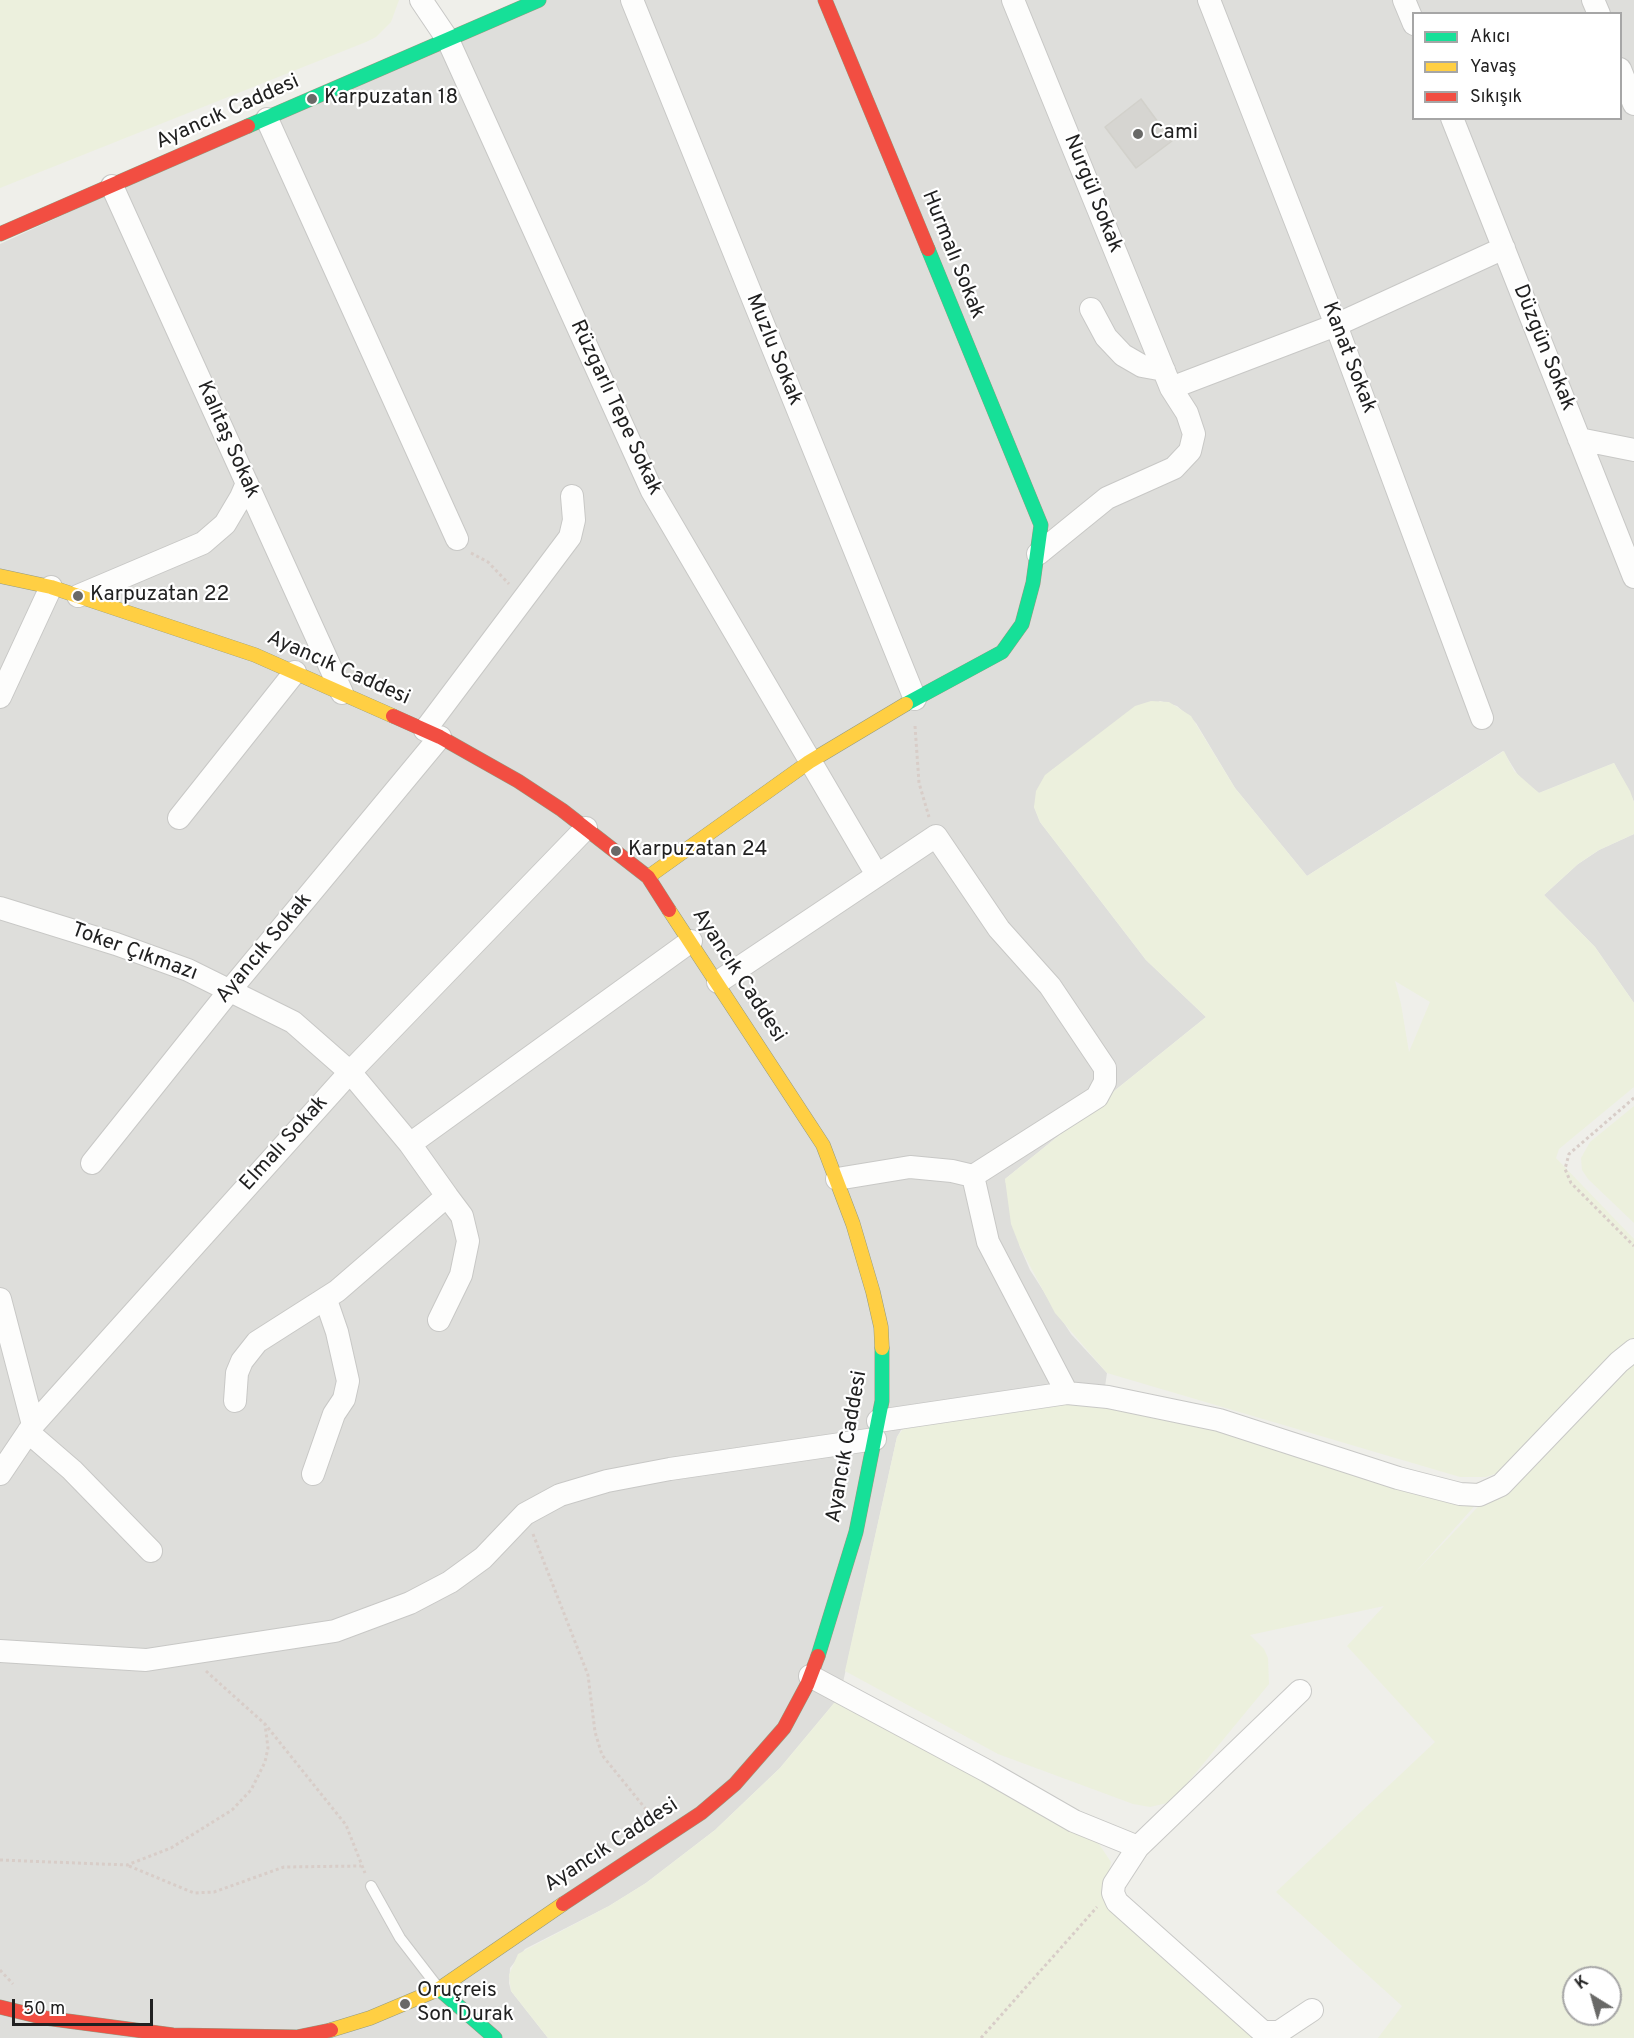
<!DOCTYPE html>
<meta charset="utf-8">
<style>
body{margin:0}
#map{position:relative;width:1634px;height:2038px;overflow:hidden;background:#efefea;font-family:Overpass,sans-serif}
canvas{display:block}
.legend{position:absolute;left:1412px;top:12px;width:210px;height:108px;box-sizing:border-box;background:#fff;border:2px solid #a6a6a6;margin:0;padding:8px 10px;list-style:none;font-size:18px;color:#212121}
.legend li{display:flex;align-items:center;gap:12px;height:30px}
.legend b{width:30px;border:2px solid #a6a6a6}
.north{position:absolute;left:1562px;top:1966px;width:60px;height:60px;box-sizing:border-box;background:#fff;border:2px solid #a6a6a6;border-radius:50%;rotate:323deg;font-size:16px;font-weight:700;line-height:24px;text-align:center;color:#212121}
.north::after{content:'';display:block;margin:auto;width:21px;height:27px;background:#696967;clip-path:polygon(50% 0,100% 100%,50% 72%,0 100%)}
.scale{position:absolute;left:12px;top:1999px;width:141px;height:27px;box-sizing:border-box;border:3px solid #212121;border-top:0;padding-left:8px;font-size:18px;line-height:21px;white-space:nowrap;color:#212121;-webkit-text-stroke:4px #fff;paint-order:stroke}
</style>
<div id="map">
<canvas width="1634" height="2038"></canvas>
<ul class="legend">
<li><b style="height:8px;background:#16e098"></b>Akıcı</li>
<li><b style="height:8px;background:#ffcf43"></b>Yavaş</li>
<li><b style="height:8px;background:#f24e42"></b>Sıkışık</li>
</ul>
<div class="north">K</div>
<div class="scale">50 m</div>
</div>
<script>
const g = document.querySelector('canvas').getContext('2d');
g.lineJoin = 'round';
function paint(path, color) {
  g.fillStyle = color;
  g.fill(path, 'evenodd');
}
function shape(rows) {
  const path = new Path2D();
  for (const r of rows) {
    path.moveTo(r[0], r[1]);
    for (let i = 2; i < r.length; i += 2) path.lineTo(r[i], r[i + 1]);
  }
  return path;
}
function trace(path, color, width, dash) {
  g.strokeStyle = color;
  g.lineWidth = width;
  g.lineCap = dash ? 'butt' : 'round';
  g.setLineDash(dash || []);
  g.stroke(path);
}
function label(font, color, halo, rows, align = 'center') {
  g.font = font + ' Overpass,sans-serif';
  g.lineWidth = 4.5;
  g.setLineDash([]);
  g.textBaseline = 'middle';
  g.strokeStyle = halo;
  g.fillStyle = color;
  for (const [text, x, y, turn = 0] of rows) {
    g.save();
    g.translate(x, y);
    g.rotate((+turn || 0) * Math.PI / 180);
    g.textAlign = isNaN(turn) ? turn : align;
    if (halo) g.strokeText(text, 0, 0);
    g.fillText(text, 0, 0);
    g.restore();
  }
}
paint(shape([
 [530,0,1634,0,1634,802,1614,763,1539,793,1521,780,1503,751,1307,876,1235,788,1196,723,1177,706,1160,701,1052,770,1034,807,1040,822,1146,960,1206,1017,1005,1179,1020,1247,1030,1270,1071,1334,1107,1373,1103,1400,901,1430,897,1437,840,1696,780,1768,715,1830,646,1883,609,1906,525,1949,510,1968,509,1983,511,1991,548,2038,0,2038,0,244],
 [1414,14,1620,14,1620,118,1414,118],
 [1634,834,1634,1003,1595,947,1544,895,1578,864,1599,850]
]), '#dededb');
paint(shape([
 [0,0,399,0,391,22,376,37,366,42,0,188],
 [1151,701,1169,702,1191,716,1235,788,1307,876,1504,751,1514,771,1539,793,1614,763,1630,791,1634,802,1634,834,1599,850,1578,864,1544,895,1595,947,1634,1003,1634,1087,1559,1149,1556,1158,1634,1239,1634,1341,1498,1473,1486,1477,1460,1477,1107,1373,1055,1313,1020,1247,1011,1224,1005,1179,1206,1017,1146,960,1040,822,1034,807,1036,791,1045,775,1135,706],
 [1395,981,1430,1002,1409,1052,1401,1004],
 [1634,1106,1634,1223,1588,1179,1582,1170,1581,1158,1590,1142],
 [1634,1343,1634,2038,1378,2038,1402,2006,1276,1892,1435,1742,1347,1646,1384,1606,1250,1635,1264,1649,1268,1658,1269,1684,1180,1792,1167,1803,1150,1807,1133,1804,998,1754,845,1671,897,1437,907,1424,957,1409,1114,1401,1479,1501,1413,1575],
 [1574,1978,1610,1978,1610,2014,1574,2014],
 [840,1696,1099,1844,1111,1862,1107,1883,1264,2038,548,2038,511,1991,509,1975,518,1954,609,1906,646,1883,715,1830,780,1768]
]), '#ecf0dd');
const building = shape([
 [1141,99,1172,141,1136,168,1105,127,1141,99]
]);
paint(building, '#d6d5d1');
trace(building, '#d2d1cb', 1.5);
const lane = shape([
 [371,1886,400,1938,437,1986]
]);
const street = shape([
 [421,0,448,40,652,491,877,875],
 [632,0,915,699],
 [1013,0,1171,388,1187,413,1194,434,1190,451,1174,468,1107,498,1038,554],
 [1209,0,1336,325,1482,718],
 [1404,0,1414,24],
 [1593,0,1599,14],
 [1620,69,1634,104],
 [1452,118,1634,577],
 [267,119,457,539],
 [112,186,342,693],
 [1091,309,1106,337,1123,355,1142,366,1164,370],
 [1171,388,1336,325,1504,248],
 [1579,439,1634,450],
 [78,596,203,543,225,524,241,497,247,483],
 [0,697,51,587],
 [425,730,570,537,574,520,572,496],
 [179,818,295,672],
 [0,908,116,944,188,970,293,1022,350,1072,410,1144,447,1196,337,1291,257,1342,242,1361,237,1373,235,1401],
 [718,982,936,836,999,929,1050,986,1105,1068,1105,1082,1097,1097,973,1176,988,1242,1067,1393],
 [410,1144,691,941],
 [92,1163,231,989,440,737],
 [837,1179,910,1167,952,1171,973,1176],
 [0,1299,33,1425],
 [439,1320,461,1275,468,1241,462,1216,447,1196],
 [878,1421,1067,1393,1108,1397,1219,1420,1398,1478,1460,1494,1479,1495,1501,1485,1619,1362,1634,1350],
 [28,1432,72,1470,151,1551],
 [0,1474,33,1425,350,1072,586,828],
 [313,1474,334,1414,344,1399,348,1381,337,1332,326,1300],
 [0,1651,146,1660,335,1631,410,1603,450,1582,483,1558,525,1514,560,1495,607,1481,670,1469,875,1439],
 [810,1676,987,1771,1074,1821,1138,1847],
 [1300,1691,1138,1847,1114,1884,1113,1893,1117,1902,1263,2032,1279,2032,1312,2010]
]);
const fast = shape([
 [248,126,539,0],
 [906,704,1002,652,1022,624,1033,583,1041,525,928,249],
 [818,1656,856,1532,882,1401,882,1348],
 [439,1989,495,2038]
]);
const slow = shape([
 [0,576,51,587,255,655,393,716],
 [648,877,809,762,906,704],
 [669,910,823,1145,853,1224,873,1292,881,1327,882,1348],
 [331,2030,370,2018,439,1989,563,1904]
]);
const jam = shape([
 [825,0,928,249],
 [0,234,248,126],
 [393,716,440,737,518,781,562,810,648,877,669,910],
 [563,1904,701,1813,735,1784,784,1728,807,1685,818,1656],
 [0,2007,45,2018,173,2035,297,2037,331,2030]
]);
trace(lane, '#c8c8c6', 12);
trace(street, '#c8c8c6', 24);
trace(fast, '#949b81', 15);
trace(slow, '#949b81', 15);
trace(jam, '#949b81', 15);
trace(shape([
 [471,553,488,562,509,584],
 [915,726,919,783,929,817],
 [1634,1098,1569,1154,1565,1169,1571,1183,1634,1246],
 [533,1534,588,1675,595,1732,602,1755,653,1818],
 [206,1671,265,1724,346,1825,365,1873],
 [0,1860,127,1865,171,1848,232,1810,251,1790,265,1762,268,1748,265,1724],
 [129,1866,194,1893,214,1892,284,1867,361,1866],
 [0,1970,13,1984],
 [981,2038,1097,1907]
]), '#d8cdc8', 3, [3, 3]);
trace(lane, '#fdfdfc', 10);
trace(street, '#fdfdfc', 22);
trace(fast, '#16e098', 14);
trace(slow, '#ffcf43', 14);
trace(jam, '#f24e42', 14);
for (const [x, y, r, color] of [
 [312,99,6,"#696967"],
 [1138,134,6,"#696967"],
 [78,596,6,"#696967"],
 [616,851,6,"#696967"],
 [405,2004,6,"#696967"]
]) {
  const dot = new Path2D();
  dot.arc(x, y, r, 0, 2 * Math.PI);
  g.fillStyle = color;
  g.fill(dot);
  trace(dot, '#fff', 2);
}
label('21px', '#212121', '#fff', [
 ["Karpuzatan 18",324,99],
 ["Cami",1150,134],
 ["Karpuzatan 22",90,596],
 ["Karpuzatan 24",628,851],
 ["Oruçreis",417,1992],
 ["Son Durak",417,2016]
], 'left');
label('21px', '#212121', '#fff', [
 ["Ayancık Caddesi",228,113,-24],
 ["Nurgül Sokak",1092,194,68],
 ["Hurmalı Sokak",952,255,68],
 ["Düzgün Sokak",1543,348,68],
 ["Muzlu Sokak",773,350,68],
 ["Kanat Sokak",1348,358,69],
 ["Rüzgarlı Tepe Sokak",615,408,65],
 ["Kalıtaş Sokak",227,440,66],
 ["Ayancık Caddesi",338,669,24],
 ["Ayancık Sokak",265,949,-50],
 ["Toker Çıkmazı",134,953,20],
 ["Ayancık Caddesi",738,976,57],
 ["Elmalı Sokak",285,1144,-48],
 ["Ayancık Caddesi",848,1447,-80],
 ["Ayancık Caddesi",612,1846,-33]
]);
</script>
